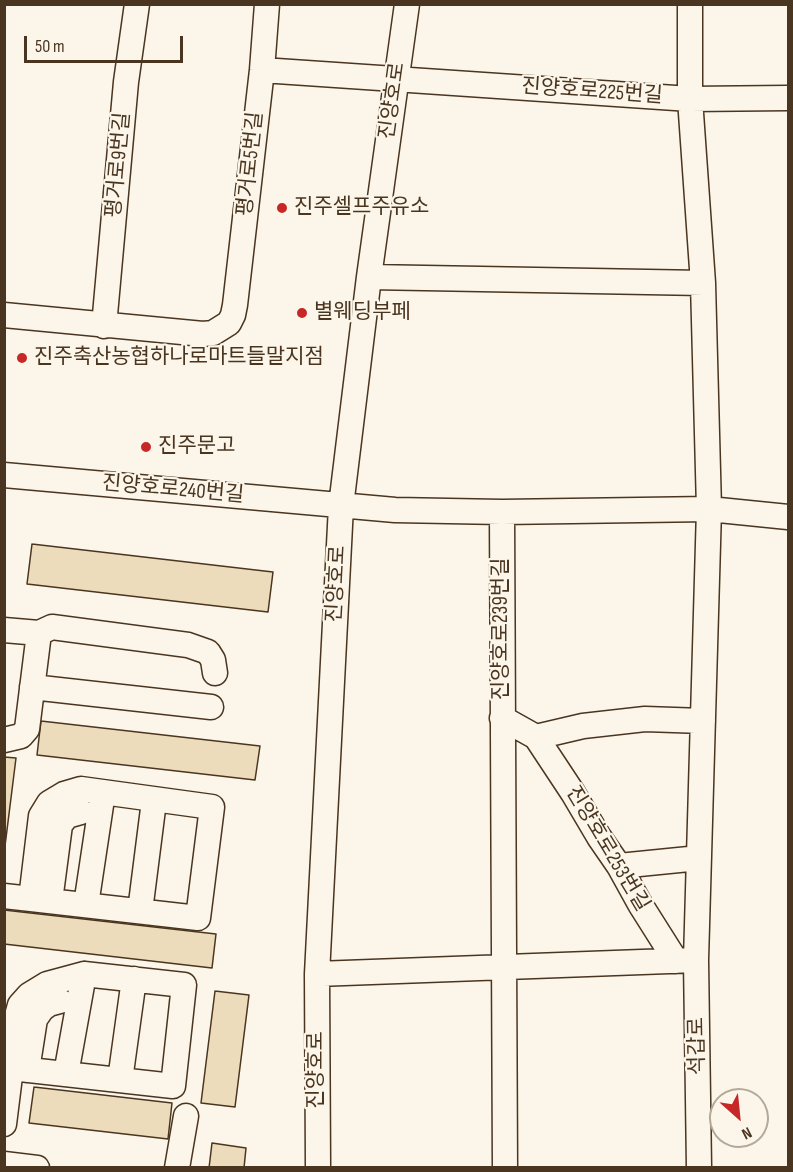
<!DOCTYPE html>
<meta charset="utf-8">
<style>
body{margin:0}
#map{position:relative;width:793px;height:1172px;overflow:hidden;background:#fbf6e9;font-family:"Sofia Sans Condensed",sans-serif}
canvas{display:block}
.frame{position:absolute;inset:0;border:6px solid #4a3520;pointer-events:none}
.north{position:absolute;left:709px;top:1088px;width:60px;height:60px;box-sizing:border-box;background:#fbf6e9;border:2px solid #b4a999;border-radius:50%;rotate:153deg;font-size:16px;font-weight:700;line-height:24px;text-align:center;color:#4a3520}
.north::after{content:'';display:block;margin:auto;width:21px;height:27px;background:#c62828;clip-path:polygon(50% 0,100% 100%,50% 72%,0 100%)}
.scale{position:absolute;left:24px;top:36px;width:159px;height:27px;box-sizing:border-box;border:3px solid #4a3520;border-top:0;padding-left:8px;font-size:18px;line-height:21px;white-space:nowrap;color:#4a3520;-webkit-text-stroke:4px #fbf6e9;paint-order:stroke}
</style>
<div id="map">
<canvas width="793" height="1172"></canvas>
<div class="frame"></div>
<div class="north">N</div>
<div class="scale">50 m</div>
</div>
<script>
const g = document.querySelector('canvas').getContext('2d');
g.lineJoin = 'round';
function paint(path, color) {
  g.fillStyle = color;
  g.fill(path, 'evenodd');
}
function shape(rows) {
  const path = new Path2D();
  for (const r of rows) {
    path.moveTo(r[0], r[1]);
    for (let i = 2; i < r.length; i += 2) path.lineTo(r[i], r[i + 1]);
  }
  return path;
}
function trace(path, color, width, dash) {
  g.strokeStyle = color;
  g.lineWidth = width;
  g.lineCap = dash ? 'butt' : 'round';
  g.setLineDash(dash || []);
  g.stroke(path);
}
function label(font, color, halo, rows, align = 'center') {
  g.font = font + ' "Sofia Sans Condensed","Noto Sans KR",sans-serif';
  g.lineWidth = 4.5;
  g.setLineDash([]);
  g.textBaseline = 'middle';
  g.strokeStyle = halo;
  g.fillStyle = color;
  for (const [text, x, y, turn = 0] of rows) {
    g.save();
    g.translate(x, y);
    g.rotate((+turn || 0) * Math.PI / 180);
    g.textAlign = isNaN(turn) ? turn : align;
    if (halo) g.strokeText(text, 0, 0);
    g.fillText(text, 0, 0);
    g.restore();
  }
}
const building = shape([
 [32,544,273,572,268,612,27,584,32,544],
 [41,721,260,746,255,780,37,755,41,721],
 [4,757,16,758,4,854,4,757],
 [4,910,216,934,212,968,4,944,4,910],
 [215,991,249,995,235,1107,201,1103,215,991],
 [34,1087,172,1103,168,1139,29,1123,34,1087],
 [212,1143,246,1148,244,1168,209,1168,212,1143]
]);
paint(building, '#ecdcbc');
trace(building, '#4a3520', 1.5);
const minor = shape([
 [690,4,690,99,703,283,709,509,696,960,699,1168],
 [262,70,690,99,788,98],
 [369,277,703,283],
 [4,315,203,334,213,333,229,323,233,315,235,305,262,70,267,4],
 [104,326,126,82,137,4],
 [4,475,395,510,502,512,709,509,788,517],
 [502,512,505,1168],
 [4,630,39,633,52,627,188,645,208,652,213,660,215,673],
 [32,687,211,707],
 [502,718,536,737,583,726,645,719,703,721],
 [536,737,573,793,599,837,619,866,640,904,676,961],
 [4,740,21,736,27,729,39,633],
 [619,866,699,858],
 [4,896,31,899,198,918,212,807,81,789,64,794,49,803,41,816,31,899],
 [50,901,60,825,67,816,81,812],
 [86,905,103,792],
 [140,911,154,801],
 [317,974,696,960],
 [27,1070,35,1019,42,1009,49,1004,60,1001],
 [66,1074,84,974],
 [120,1080,134,979],
 [4,1124,11,1068,17,1016,20,1005,29,995,47,984,84,974,184,985,173,1086,11,1068],
 [4,1164,37,1168],
 [177,1168,186,1116],
 [318,1168,317,974,341,506,369,277,407,4]
]);
trace(minor, '#4a3520', 27);
trace(minor, '#fbf6e9', 24);
for (const [x, y, r, color] of [
 [282,208,6,"#c62828"],
 [302,313,6,"#c62828"],
 [22,358,6,"#c62828"],
 [146,447,6,"#c62828"]
]) {
  const dot = new Path2D();
  dot.arc(x, y, r, 0, 2 * Math.PI);
  g.fillStyle = color;
  g.fill(dot);
  trace(dot, '#fbf6e9', 2);
}
label('21px', '#4a3520', '#fbf6e9', [
 ["진양호로225번길",592,92,4],
 ["진양호로",393,101,-82],
 ["평거로5번길",251,164,-84],
 ["평거로9번길",119,165,-85],
 ["진양호로240번길",173,490,5],
 ["진양호로",337,584,-87],
 ["진양호로239번길",502,629,-90],
 ["진양호로253번길",607,849,59],
 ["석갑로",698,1046,-91],
 ["진양호로",317,1070,-90]
]);
label('21px', '#4a3520', '#fbf6e9', [
 ["진주셀프주유소",294,208],
 ["별웨딩부페",314,313],
 ["진주축산농협하나로마트들말지점",34,358],
 ["진주문고",158,447]
], 'left');
</script>
